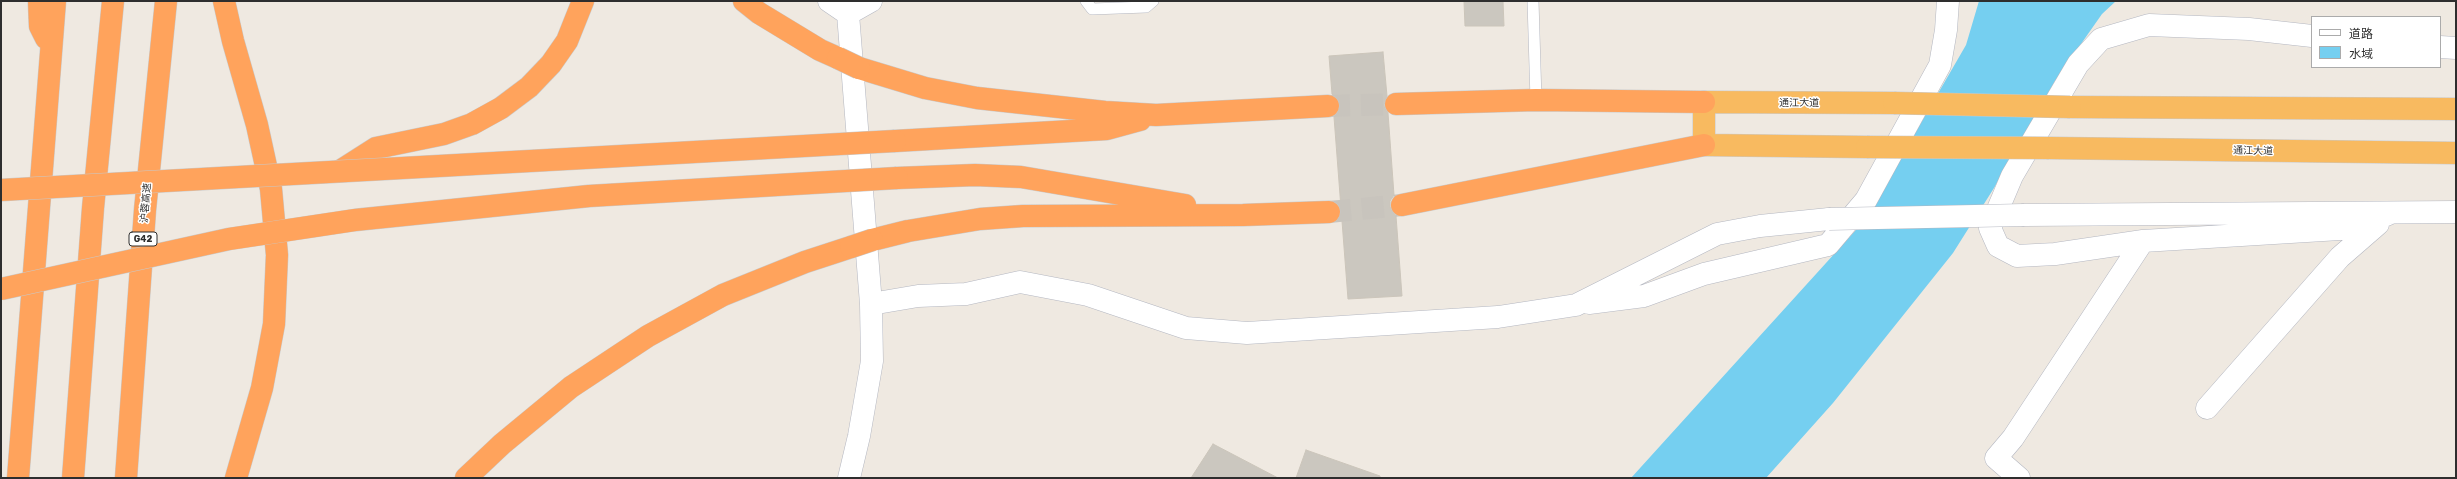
<!DOCTYPE html>
<meta charset="utf-8">
<style>
body{margin:0}
#map{position:relative;width:2457px;height:479px;overflow:hidden;background:#efe9e1;font-family:Rubik,"Noto Sans SC",sans-serif}
canvas{display:block}
.frame{position:absolute;inset:0;border:2px solid #2e2e2e;pointer-events:none}
.legend{position:absolute;left:2311px;top:16px;width:130px;height:52px;box-sizing:border-box;background:#fff;border:1px solid #ababab;margin:0;padding:5px 7px;list-style:none;font-size:12px;color:#2e2e2e}
.legend li{display:flex;align-items:center;gap:8px;height:20px}
.legend b{width:20px;border:1px solid #ababab}
</style>
<div id="map">
<canvas width="2457" height="479"></canvas>
<div class="frame"></div>
<ul class="legend">
<li><b style="height:5px;background:#fff"></b>道路</li>
<li><b style="height:11px;background:#75cff0"></b>水域</li>
</ul>
</div>
<script>
const g = document.querySelector('canvas').getContext('2d');
g.lineJoin = 'round';
function paint(path, color) {
  g.fillStyle = color;
  g.fill(path, 'evenodd');
}
function shape(rows) {
  const path = new Path2D();
  for (const r of rows) {
    path.moveTo(r[0], r[1]);
    for (let i = 2; i < r.length; i += 2) path.lineTo(r[i], r[i + 1]);
  }
  return path;
}
function trace(path, color, width, dash) {
  g.strokeStyle = color;
  g.lineWidth = width;
  g.lineCap = dash ? 'butt' : 'round';
  g.setLineDash(dash || []);
  g.stroke(path);
}
function label(font, color, halo, rows, align = 'center') {
  g.font = font + ' Rubik,"Noto Sans SC",sans-serif';
  g.lineWidth = 3;
  g.setLineDash([]);
  g.textBaseline = 'middle';
  g.strokeStyle = halo;
  g.fillStyle = color;
  for (const [text, x, y, turn = 0] of rows) {
    g.save();
    g.translate(x, y);
    g.rotate((+turn || 0) * Math.PI / 180);
    g.textAlign = isNaN(turn) ? turn : align;
    if (halo) g.strokeText(text, 0, 0);
    g.fillText(text, 0, 0);
    g.restore();
  }
}
paint(shape([
 [1979,1,2116,1,2102,14,2055,81,1994,188,1953,253,1833,403,1766,478,1631,478,1855,231,1881,192,1966,45]
]), '#75cff0');
const building = shape([
 [1464,1,1503,1,1504,26,1465,26,1464,1],
 [1383,52,1387,96,1384,105,1388,113,1394,195,1390,201,1390,207,1396,216,1402,296,1348,299,1334,117,1339,112,1340,105,1338,99,1332,94,1329,56,1383,52],
 [1213,444,1278,478,1191,478,1213,444],
 [1306,450,1380,476,1380,478,1296,478,1306,450]
]);
paint(building, '#cbc7bf');
trace(building, '#cbc5ba', 1);
trace(shape([
 [1328,106,1396,104],
 [1329,212,1402,205]
]), '#c8c4bd', 22, [22, 11]);
const service = shape([
 [1086,1,1092,9,1146,7,1153,1],
 [1533,1,1536,100]
]);
const minor = shape([
 [829,1,848,14,871,1],
 [848,14,871,304,872,361,859,436,849,478],
 [2312,36,2249,29,2149,25,2101,39,2078,64,2012,176,1990,228,1998,246,2017,256,2055,254,2143,241,2356,228,2391,213],
 [2440,47,2456,48],
 [2024,215,2456,212],
 [1589,303,1644,296,1704,274,1828,245,1866,200,1940,65,1946,30,1948,1],
 [871,304,918,296,966,294,1020,282,1088,295,1186,328,1247,333,1498,317,1576,305,1717,234,1760,226,1829,219],
 [2207,408,2340,257,2378,224],
 [2019,478,1996,458,2013,438,2143,241]
]);
const trunk = shape([
 [2070,107,2456,109],
 [1867,147,1704,145,1704,102,1894,103],
 [2049,148,2456,153]
]);
const motorway = shape([
 [39,1,40,26,46,38],
 [224,1,233,41,257,125,271,189,277,255,274,324,262,388,236,478],
 [744,1,759,13,820,50,838,58],
 [859,68,925,88,977,98,1105,112,1156,115,1328,106],
 [1396,104,1536,100,1704,102],
 [895,141,1107,129,1140,120],
 [340,171,376,148,444,134,472,124,501,108,529,87,551,64,567,41,583,1],
 [897,178,975,175,1021,177,1185,205],
 [1402,205,1704,145],
 [872,240,908,231,980,219,1023,216,1243,215,1329,212],
 [18,478,55,1],
 [73,478,93,208,113,1],
 [126,478,145,210,166,1],
 [466,478,502,444,571,387,648,336,723,295,805,262,851,247]
]);
trace(service, '#b4b7c1', 12);
trace(minor, '#b4b7c1', 23);
trace(trunk, '#c9c9c9', 23);
trace(motorway, '#c9c9c9', 23);
trace(service, '#fff', 11);
trace(minor, '#fff', 22);
trace(trunk, '#f8ba60', 22);
trace(motorway, '#ffa35c', 22);
const minorBridge = shape([
 [1829,219,2024,215]
]);
const trunkBridge = shape([
 [1894,103,2070,107],
 [1867,147,2049,148]
]);
const motorwayBridge = shape([
 [838,58,859,68],
 [1,190,895,141],
 [851,247,872,240],
 [1,289,229,239,355,220,589,196,897,178]
]);
trace(minorBridge, '#b4b7c1', 23, []);
trace(trunkBridge, '#c9c9c9', 23, []);
trace(motorwayBridge, '#c9c9c9', 23, []);
trace(minorBridge, '#fff', 22);
trace(trunkBridge, '#f8ba60', 22);
trace(motorwayBridge, '#ffa35c', 22);
for (const [x, y, w] of [
 [143,239,28]
]) {
  const box = new Path2D();
  box.roundRect(x - w / 2, y - 7, w, 14, 3);
  g.fillStyle = '#fff';
  g.fill(box);
  trace(box, '#2e2e2e', 1);
}
label('bold 9px', '#2e2e2e', null, [
 ["G42",143,239]
]);
label('10px', '#2e2e2e', '#fff', [
 ["通江大道",1799,103],
 ["通江大道",2253,151,1],
 ["沪蓉高速",146,203,-85]
]);
</script>
